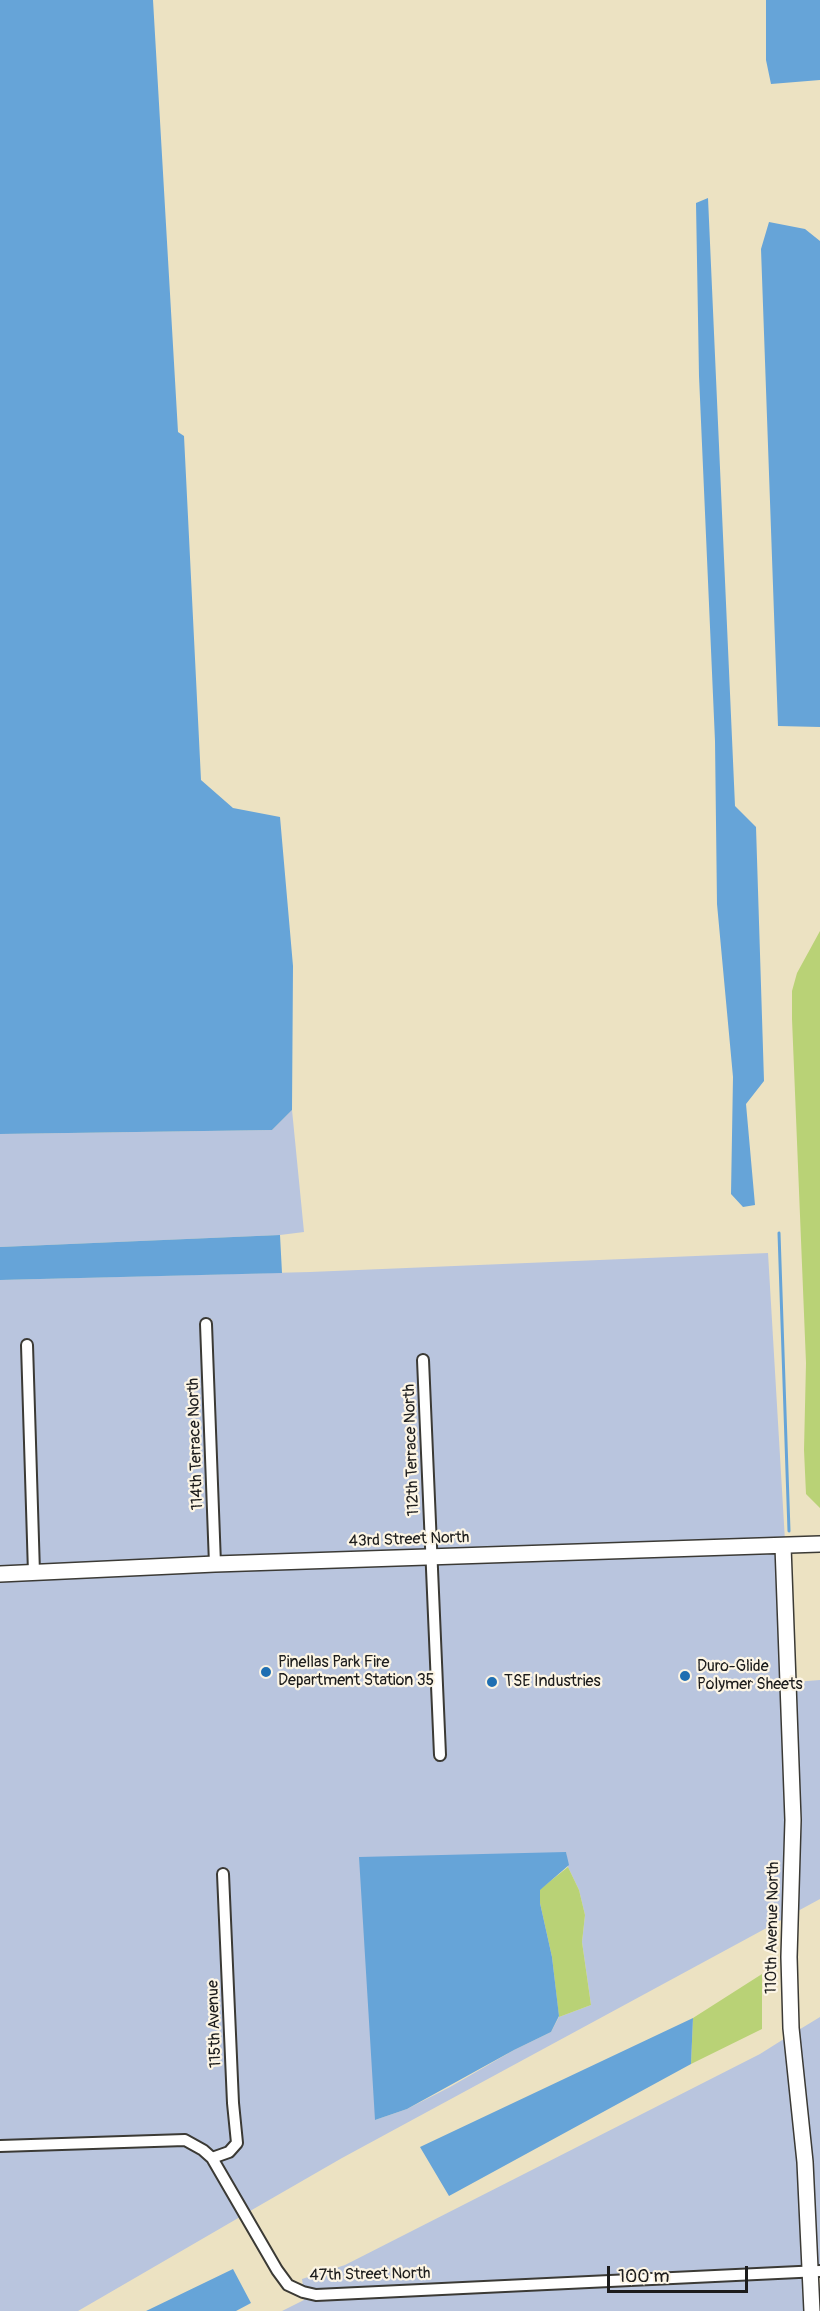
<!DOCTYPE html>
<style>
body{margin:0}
#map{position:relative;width:820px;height:2311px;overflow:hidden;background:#ece2c2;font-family:Pangolin,sans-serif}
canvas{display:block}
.scale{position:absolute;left:607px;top:2266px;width:141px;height:27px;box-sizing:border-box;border:3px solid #1c1c1c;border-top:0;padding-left:8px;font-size:18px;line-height:21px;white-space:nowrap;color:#1c1c1c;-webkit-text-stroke:4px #fcf5e5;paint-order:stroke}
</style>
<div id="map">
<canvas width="820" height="2311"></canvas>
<div class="scale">100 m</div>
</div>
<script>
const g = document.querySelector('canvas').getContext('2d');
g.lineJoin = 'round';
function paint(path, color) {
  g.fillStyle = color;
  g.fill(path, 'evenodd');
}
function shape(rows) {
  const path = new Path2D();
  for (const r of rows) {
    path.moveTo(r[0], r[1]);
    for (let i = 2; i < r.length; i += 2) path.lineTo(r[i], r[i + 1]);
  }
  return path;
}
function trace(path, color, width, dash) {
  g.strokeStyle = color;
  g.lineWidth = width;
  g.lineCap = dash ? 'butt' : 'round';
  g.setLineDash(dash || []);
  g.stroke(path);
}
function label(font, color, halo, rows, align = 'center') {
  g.font = font + ' Pangolin,sans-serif';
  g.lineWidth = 4.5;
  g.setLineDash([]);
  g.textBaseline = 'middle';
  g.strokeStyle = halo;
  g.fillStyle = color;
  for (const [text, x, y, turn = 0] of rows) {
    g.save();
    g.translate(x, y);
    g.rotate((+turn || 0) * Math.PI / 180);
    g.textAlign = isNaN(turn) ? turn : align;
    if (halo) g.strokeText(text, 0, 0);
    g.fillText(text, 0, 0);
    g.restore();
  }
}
paint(shape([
 [292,1110,304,1232,280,1235,0,1247,0,1134,272,1130],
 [768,1253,785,1541,437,1552,428,1355,418,1356,426,1552,221,1559,212,1319,201,1319,210,1559,39,1568,32,1341,22,1340,28,1569,0,1570,0,1280,310,1272],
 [778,1551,788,1820,785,1918,342,2158,250,2211,220,2160,233,2155,243,2143,239,2103,229,1869,218,1869,228,2104,232,2141,226,2147,213,2152,203,2143,185,2135,0,2141,0,1579,426,1562,434,1760,445,1760,437,1561],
 [566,1852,568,1867,579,1890,585,1915,582,1942,591,2005,559,2017,551,2032,514,2050,450,2087,407,2109,375,2120],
 [820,1680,820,1899,796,1912,794,1682],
 [820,2017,820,2266,816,2267,797,2031],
 [787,2037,799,2163,805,2267,317,2290,303,2286,302,2279,345,2265,760,2054],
 [184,2145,207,2160,240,2217,78,2311,0,2311,0,2151],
 [805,2277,807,2311,282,2311,304,2300,304,2297]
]), '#b9c5de');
paint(shape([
 [820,931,820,1508,806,1494,804,1450,806,1363,792,1019,792,991,797,973],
 [568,1867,579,1890,585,1915,582,1942,591,2005,559,2017,552,1957,540,1903,539,1890],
 [762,1974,762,2029,691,2064,693,2018]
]), '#b9d276');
paint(shape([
 [0,0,153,0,178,432,184,436,201,780,233,808,280,817,293,966,292,1110,272,1130,0,1134],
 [766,0,820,0,820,80,771,84,766,60],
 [708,198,735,806,756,827,764,1081,746,1104,755,1205,743,1207,731,1194,733,1077,717,904,715,741,699,376,696,203],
 [769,222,805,229,820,241,820,727,778,726,761,249],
 [280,1235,282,1273,0,1280,0,1247],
 [566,1852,569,1865,540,1890,540,1903,552,1957,559,2016,551,2032,514,2050,407,2109,375,2120,359,1857],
 [693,2018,691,2064,449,2196,420,2147],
 [233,2269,251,2303,236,2311,146,2311]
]), '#66a4d8');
trace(shape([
 [779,1233,789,1531]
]), '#66a4d8', 3);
const street = shape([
 [206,1324,215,1564],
 [27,1345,34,1573],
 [423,1360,440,1755],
 [0,2146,185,2140,203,2150,212,2158,277,2270,288,2285,303,2292,316,2295,820,2271],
 [212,2158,229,2152,237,2143,233,2103,223,1874]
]);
const secondary = shape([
 [783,1546,793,1820,789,1957,791,2028,805,2162,812,2311],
 [0,1574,215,1564,820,1544]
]);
trace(street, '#3b3a35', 14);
trace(secondary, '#3b3a35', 18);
trace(street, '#fff', 10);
trace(secondary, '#fff', 15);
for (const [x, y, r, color] of [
 [266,1672,6,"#1f6fb2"],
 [685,1676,6,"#1f6fb2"],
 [492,1682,6,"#1f6fb2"]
]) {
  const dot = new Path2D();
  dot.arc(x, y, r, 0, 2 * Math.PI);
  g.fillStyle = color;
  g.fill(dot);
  trace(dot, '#fcf5e5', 2);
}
label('16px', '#1c1c1c', '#fcf5e5', [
 ["114th Terrace North",196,1444,-92],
 ["112th Terrace North",412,1450,-92],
 ["43rd Street North",409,1540,-2],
 ["110th Avenue North",773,1928,-89],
 ["115th Avenue",215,2024,-92],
 ["47th Street North",370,2275,-1]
]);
label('16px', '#1c1c1c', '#fcf5e5', [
 ["Pinellas Park Fire",278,1663],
 ["Department Station 35",278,1681],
 ["Duro-Glide",697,1667],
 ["Polymer Sheets",697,1685],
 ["TSE Industries",504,1682]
], 'left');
</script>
